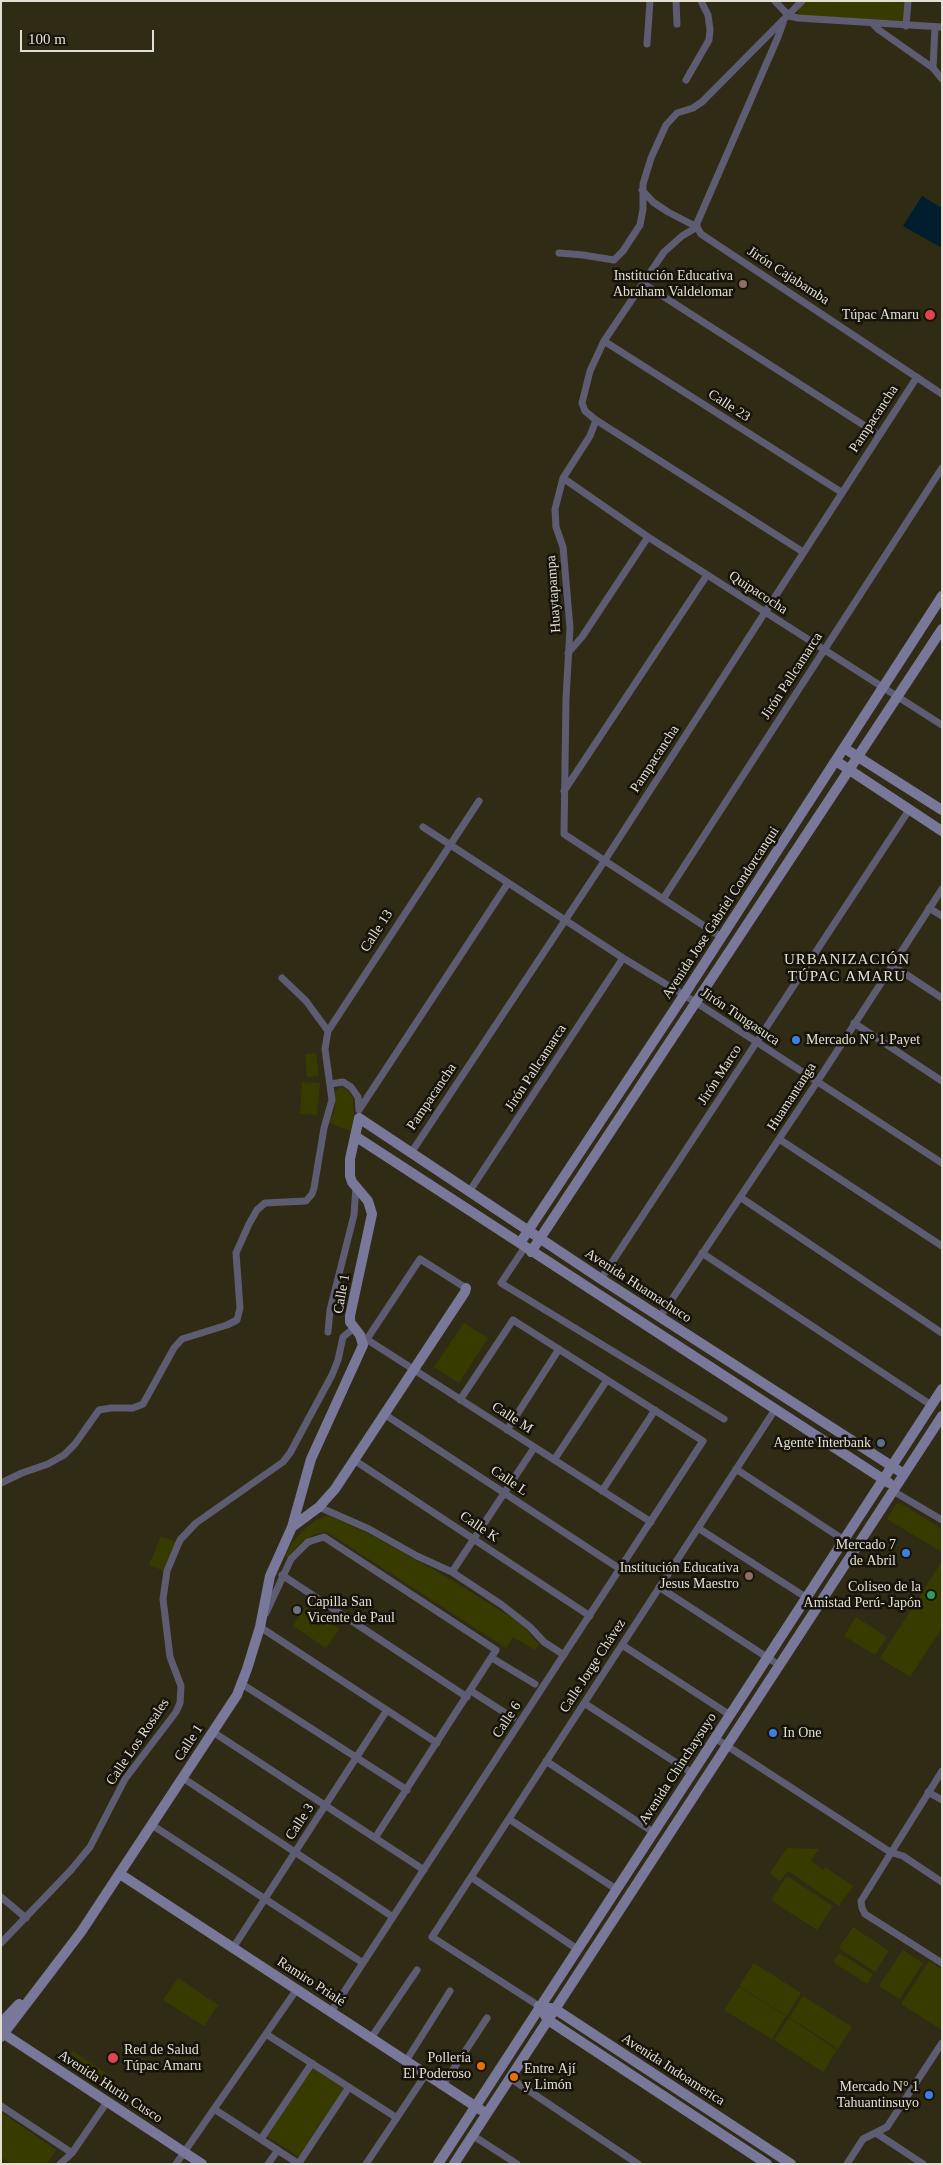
<!DOCTYPE html>
<meta charset="utf-8">
<style>
body{margin:0}
#map{position:relative;width:943px;height:2165px;overflow:hidden;background:#302b15;font-family:"Times New Roman",serif}
canvas{display:block}
.frame{position:absolute;inset:0;border:2px solid #e3e0d3;pointer-events:none}
.scale{position:absolute;left:20px;top:30px;width:134px;height:22px;box-sizing:border-box;border:2px solid #e3e0d3;border-top:0;padding-left:6px;font-size:15px;line-height:18px;white-space:nowrap;color:#e3e0d3;-webkit-text-stroke:4px #16130a;paint-order:stroke}
</style>
<div id="map">
<canvas width="943" height="2165"></canvas>
<div class="frame"></div>
<div class="scale">100 m</div>
</div>
<script>
const g = document.querySelector('canvas').getContext('2d');
g.lineJoin = 'round';
function paint(path, color) {
  g.fillStyle = color;
  g.fill(path, 'evenodd');
}
function shape(rows) {
  const path = new Path2D();
  for (const r of rows) {
    path.moveTo(r[0], r[1]);
    for (let i = 2; i < r.length; i += 2) path.lineTo(r[i], r[i + 1]);
  }
  return path;
}
function trace(path, color, width, dash) {
  g.strokeStyle = color;
  g.lineWidth = width;
  g.lineCap = dash ? 'butt' : 'round';
  g.setLineDash(dash || []);
  g.stroke(path);
}
function label(font, color, halo, rows, align = 'center') {
  g.font = font + ' "Times New Roman",serif';
  g.lineWidth = 5;
  g.setLineDash([]);
  g.textBaseline = 'middle';
  g.strokeStyle = halo;
  g.fillStyle = color;
  for (const [text, x, y, turn = 0] of rows) {
    g.save();
    g.translate(x, y);
    g.rotate((+turn || 0) * Math.PI / 180);
    g.textAlign = isNaN(turn) ? turn : align;
    if (halo) g.strokeText(text, 0, 0);
    g.fillText(text, 0, 0);
    g.restore();
  }
}
paint(shape([
 [805,1,906,1,904,21,798,15,798,9],
 [316,1053,319,1076,307,1077,305,1054],
 [302,1082,320,1083,317,1115,300,1114],
 [340,1087,347,1089,353,1098,354,1116,351,1131,329,1123,335,1109,335,1092],
 [464,1323,488,1338,459,1383,434,1367],
 [900,1503,942,1529,942,1552,887,1519,896,1504],
 [328,1515,373,1536,450,1579,522,1624,539,1645,535,1650,513,1637,506,1648,330,1534,325,1532,313,1535,296,1547,288,1558,284,1556,294,1540,306,1528,316,1520],
 [161,1536,177,1542,164,1571,149,1565],
 [942,1561,942,1628,910,1677,880,1658],
 [305,1607,339,1629,326,1648,293,1626],
 [856,1617,887,1637,875,1655,844,1636],
 [787,1848,819,1849,811,1861,824,1870,825,1867,853,1886,839,1906,788,1871,780,1881,770,1873],
 [787,1876,833,1906,817,1930,771,1900],
 [853,1927,889,1951,875,1972,839,1948],
 [903,1950,923,1963,900,1999,879,1986],
 [839,1953,873,1974,867,1984,833,1962],
 [929,1961,942,1969,942,2030,901,2004],
 [754,1963,801,1993,787,2016,739,1986],
 [178,1978,218,2005,204,2026,163,2000],
 [739,1987,786,2016,772,2039,724,2010],
 [803,1996,852,2027,838,2049,789,2017],
 [789,2018,837,2050,823,2072,774,2040],
 [73,2051,109,2075,101,2087,65,2064],
 [312,2068,344,2088,299,2157,267,2136],
 [1,2112,56,2150,47,2164,10,2164,1,2157]
]), '#383b00');
paint(shape([
 [922,196,942,208,942,248,903,226]
]), '#001e2d');
trace(shape([
 [676,1,677,24],
 [775,1,789,16,798,18,942,27],
 [872,23,879,30,933,68,942,79],
 [906,26,908,1],
 [647,44,650,1],
 [933,68,935,27],
 [686,80,709,40,710,30,708,15,701,1],
 [642,190,653,202,668,212,697,227],
 [697,227,682,236,664,252,604,341,590,371,582,403,585,411,596,420,803,552],
 [697,227,701,234,942,394],
 [697,227,697,223,778,37,783,23],
 [559,253,583,255,614,260,623,251,640,225,643,209,643,184,651,158,666,125,677,113,693,108,702,102,802,1],
 [644,284,879,435],
 [604,341,841,492],
 [596,420,590,436,563,478,555,509,556,527,563,547,570,628,566,699,564,834,721,937],
 [563,478,648,537,942,725],
 [568,653,582,637,648,537],
 [564,791,707,575],
 [423,827,623,958,697,1003,942,1163],
 [663,899,942,468],
 [929,908,942,916],
 [892,965,942,998],
 [282,978,306,1001,328,1031],
 [854,1023,942,1081],
 [330,1084,343,1082,351,1087,358,1097,359,1109],
 [359,1110,508,883],
 [779,1139,942,1246],
 [411,1153,605,860,917,377],
 [469,1192,623,958],
 [740,1197,942,1333],
 [525,1247,501,1283,724,1419],
 [702,1253,931,1405],
 [601,1279,909,810],
 [660,1317,817,1082,942,889],
 [328,1332,330,1310,354,1215,356,1186],
 [360,1335,651,1522],
 [367,1339,420,1259,466,1288],
 [384,1414,620,1569],
 [507,1430,559,1349],
 [354,1460,590,1616],
 [554,1460,607,1380],
 [736,1469,844,1540],
 [1,1483,22,1473,48,1464,64,1455,75,1444,99,1410,111,1408,133,1408,143,1404,174,1348,182,1339,227,1325,237,1320,240,1308,236,1253,249,1224,257,1210,265,1203,306,1201,312,1194,314,1188,324,1128,332,1100,325,1049,328,1031,479,801],
 [602,1491,655,1410],
 [893,1491,942,1520],
 [319,1507,369,1529,417,1556,452,1572,502,1605,530,1627,544,1642,564,1655],
 [698,1528,807,1598],
 [452,1572,534,1448],
 [282,1575,467,1697],
 [659,1587,779,1665],
 [266,1613,291,1559,308,1542,324,1537,496,1650,375,1838],
 [261,1625,260,1627,437,1743],
 [622,1645,730,1715],
 [492,1658,535,1684],
 [242,1684,407,1790],
 [471,1691,513,1718],
 [584,1703,692,1773],
 [213,1732,424,1870],
 [715,1738,890,1852,903,1856,942,1882],
 [546,1761,653,1832],
 [942,1771,861,1901,862,1908,865,1914,942,1963],
 [183,1778,393,1917],
 [928,1792,942,1800],
 [509,1819,616,1889],
 [152,1825,363,1963],
 [471,1877,577,1949],
 [1,1897,26,1918],
 [1,1943,71,1870,90,1847,125,1779,176,1712,180,1703,181,1686,170,1657,163,1599,167,1571,180,1540,196,1523,283,1462,290,1453,332,1375,338,1360,343,1337,354,1328],
 [233,1948,387,1710],
 [539,2006,432,1937,776,1408],
 [331,2012,703,1441,513,1320,460,1400],
 [266,2034,397,2118],
 [371,2038,417,1970],
 [406,2061,450,1991],
 [510,2078,638,2164],
 [443,2085,487,2018],
 [1,2106,72,2153],
 [214,2109,299,2164],
 [876,2133,923,2164],
 [472,2135,517,2164],
 [261,2139,312,2063],
 [299,2163,349,2087],
 [60,2164,72,2153,107,2102],
 [176,2164,297,1989],
 [268,2164,278,2150],
 [366,2164,426,2074],
 [847,2164,863,2139,887,2127,942,2043]
]), '#5d5c72', 7);
trace(shape([
 [844,748,942,810],
 [836,761,942,831],
 [355,1136,889,1483],
 [520,1243,684,995,942,596],
 [531,1252,942,629],
 [292,1527,311,1459,363,1345,360,1335,350,1322,350,1316,372,1214,368,1201,352,1182,350,1176,350,1159,359,1118,601,1279,904,1474],
 [120,1874,481,2110],
 [539,2006,548,2020,767,2164],
 [550,2008,555,2009,791,2164],
 [1,2023,19,2004],
 [1,2032,202,2164],
 [1,2037,81,1932,237,1695,247,1669,260,1627,270,1576,292,1527,319,1507,335,1489,465,1292,466,1288],
 [438,2164,942,1389],
 [454,2164,942,1416]
]), '#79789a', 10);
for (const [x, y, r, color] of [
 [743,284,5,"#8d6e63"],
 [930,315,6,"#e0444e"],
 [796,1040,5,"#3f7fe0"],
 [881,1443,5,"#5c6f8a"],
 [906,1553,5,"#3f7fe0"],
 [749,1576,5,"#8d6e63"],
 [931,1595,5,"#2e9e5b"],
 [297,1610,5,"#6b7280"],
 [773,1733,5,"#3f7fe0"],
 [113,2058,6,"#e0444e"],
 [481,2066,5,"#e8710a"],
 [514,2077,5,"#e8710a"],
 [929,2095,5,"#3f7fe0"]
]) {
  const dot = new Path2D();
  dot.arc(x, y, r, 0, 2 * Math.PI);
  g.fillStyle = color;
  g.fill(dot);
  trace(dot, '#16130a', 2);
}
label('14px', '#e3e0d3', '#16130a', [
 ["Institución Educativa",733,276],
 ["Abraham Valdelomar",733,292],
 ["Túpac Amaru",919,315],
 ["Mercado N° 1 Payet",806,1040,"left"],
 ["Agente Interbank",871,1443],
 ["Mercado 7",896,1545],
 ["de Abril",896,1561],
 ["Institución Educativa",739,1568],
 ["Jesus Maestro",739,1584],
 ["Coliseo de la",921,1587],
 ["Amistad Perú- Japón",921,1603],
 ["Capilla San",307,1602,"left"],
 ["Vicente de Paul",307,1618,"left"],
 ["In One",783,1733,"left"],
 ["Red de Salud",124,2050,"left"],
 ["Túpac Amaru",124,2066,"left"],
 ["Pollería",471,2058],
 ["El Poderoso",471,2074],
 ["Entre Ají",524,2069,"left"],
 ["y Limón",524,2085,"left"],
 ["Mercado N° 1",919,2087],
 ["Tahuantinsuyo",919,2103]
], 'right');
label('14px', '#e3e0d3', '#16130a', [
 ["Jirón Cajabamba",788,276,33],
 ["Calle 23",729,406,33],
 ["Pampacancha",874,419,-57],
 ["Quipacocha",758,593,33],
 ["Huaytapampa",554,594,-94],
 ["Jirón Pallcamarca",792,676,-57],
 ["Pampacancha",655,759,-57],
 ["Avenida Jose Gabriel Condorcanqui",721,913,-57],
 ["Calle 13",377,931,-57],
 ["Jirón Tungasuca",740,1017,34],
 ["Jirón Pallcamarca",536,1068,-57],
 ["Jirón Marco",720,1075,-57],
 ["Pampacancha",432,1097,-56],
 ["Huamantanga",792,1097,-57],
 ["Avenida Huamachuco",638,1286,33],
 ["Calle 1",342,1294,-80],
 ["Calle M",512,1418,33],
 ["Calle L",509,1481,34],
 ["Calle K",479,1527,34],
 ["Calle Jorge Chávez",593,1666,-57],
 ["Calle 6",507,1720,-57],
 ["Calle Los Rosales",138,1742,-56],
 ["Calle 1",189,1743,-57],
 ["Avenida Chinchaysuyo",678,1769,-57],
 ["Calle 3",300,1822,-57],
 ["Ramiro Prialé",311,1982,33],
 ["Avenida Indoamerica",673,2070,33],
 ["Avenida Hurin Cusco",110,2087,33]
]);
g.letterSpacing = '1px';
label('15px', '#e3e0d3', '#16130a', [
 ["URBANIZACIÓN",847,960],
 ["TÚPAC AMARU",847,977]
]);
g.letterSpacing = '0px';
</script>
